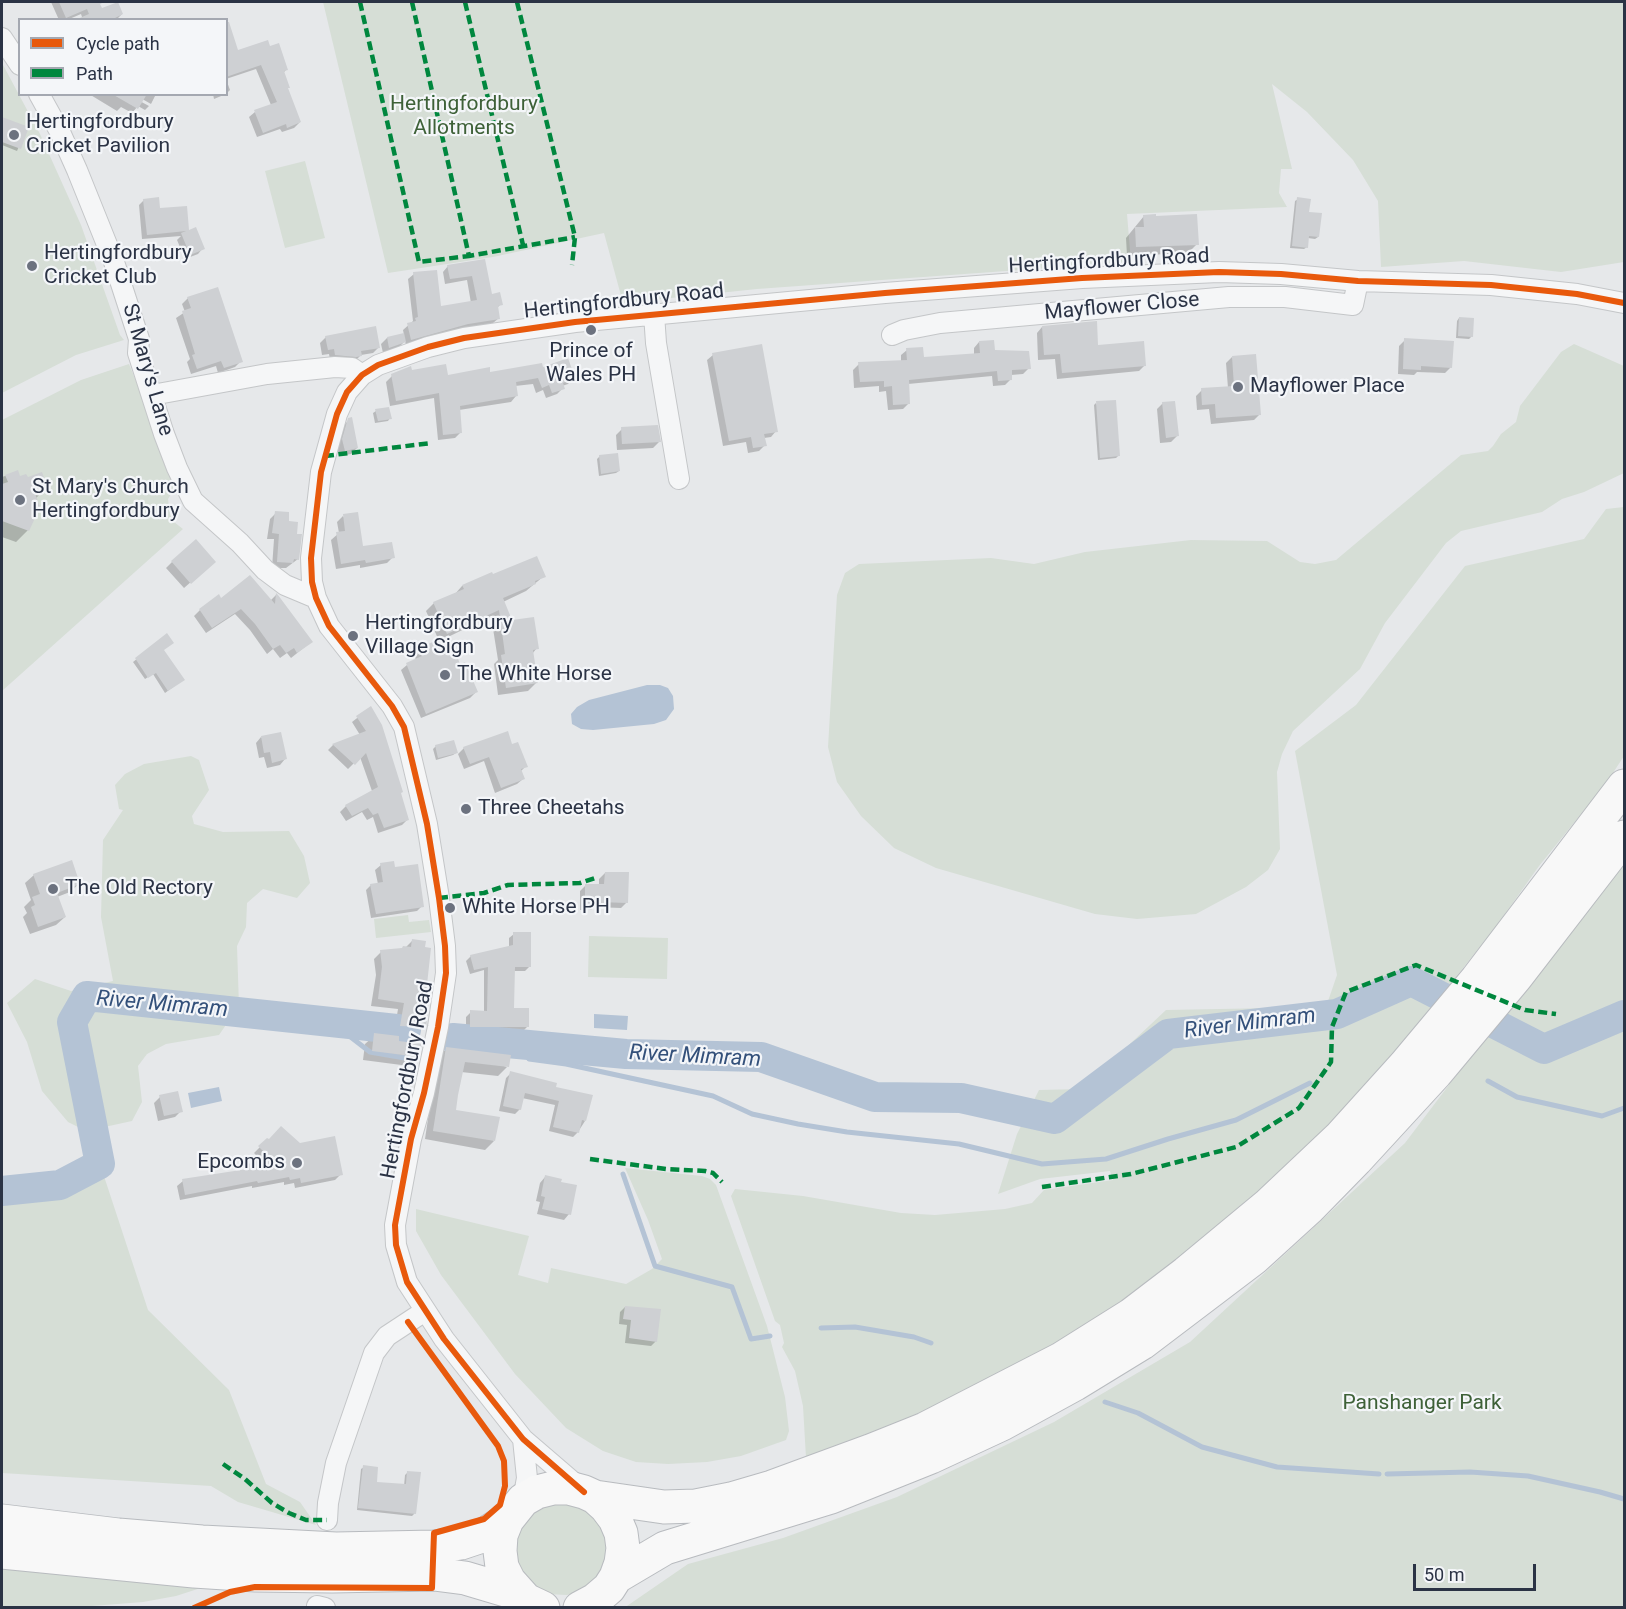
<!DOCTYPE html>
<style>
body{margin:0}
#map{position:relative;width:1626px;height:1609px;overflow:hidden;background:#e6e8ea;font-family:Roboto,sans-serif}
canvas{display:block}
.frame{position:absolute;inset:0;border:3px solid #2b3345;pointer-events:none}
.legend{position:absolute;left:18px;top:18px;width:210px;height:78px;box-sizing:border-box;background:#f4f6f9;border:2px solid #a4a8b1;margin:0;padding:8px 10px;list-style:none;font-size:18px;color:#2b3345}
.legend li{display:flex;align-items:center;gap:12px;height:30px}
.legend b{width:30px;border:2px solid #a4a8b1}
.scale{position:absolute;left:1413px;top:1564px;width:123px;height:27px;box-sizing:border-box;border:3px solid #2b3345;border-top:0;padding-left:8px;font-size:18px;line-height:21px;white-space:nowrap;color:#2b3345;-webkit-text-stroke:4px #f4f6f9;paint-order:stroke}
</style>
<div id="map">
<canvas width="1626" height="1609"></canvas>
<div class="frame"></div>
<ul class="legend">
<li><b style="height:8px;background:#e8590c"></b>Cycle path</li>
<li><b style="height:8px;background:#00873e"></b>Path</li>
</ul>
<div class="scale">50 m</div>
</div>
<script>
const g = document.querySelector('canvas').getContext('2d');
g.lineJoin = 'round';
function paint(path, color) {
  g.fillStyle = color;
  g.fill(path, 'evenodd');
}
function shape(rows) {
  const path = new Path2D();
  for (const r of rows) {
    path.moveTo(r[0], r[1]);
    for (let i = 2; i < r.length; i += 2) path.lineTo(r[i], r[i + 1]);
  }
  return path;
}
function trace(path, color, width, dash) {
  g.strokeStyle = color;
  g.lineWidth = width;
  g.lineCap = dash ? 'butt' : 'round';
  g.setLineDash(dash || []);
  g.stroke(path);
}
function label(font, color, halo, rows, align = 'center') {
  g.font = font + ' Roboto,sans-serif';
  g.lineWidth = 4.5;
  g.setLineDash([]);
  g.textBaseline = 'middle';
  g.strokeStyle = halo;
  g.fillStyle = color;
  for (const [text, x, y, turn = 0] of rows) {
    g.save();
    g.translate(x, y);
    g.rotate((+turn || 0) * Math.PI / 180);
    g.textAlign = isNaN(turn) ? turn : align;
    if (halo) g.strokeText(text, 0, 0);
    g.fillText(text, 0, 0);
    g.restore();
  }
}
paint(shape([
 [323,2,1624,2,1624,262,1561,272,1464,261,1381,267,1378,201,1353,160,1307,112,1272,84,1292,169,1281,169,1279,193,1287,207,1127,214,1131,262,757,289,623,303,604,233,493,257,388,273],
 [2,63,40,134,81,225,120,335,124,340,76,355,2,393],
 [305,161,325,238,285,248,265,171],
 [1574,344,1624,366,1624,473,1584,492,1562,499,1542,512,1461,531,1446,543,1385,623,1360,669,1293,731,1282,754,1277,772,1280,849,1268,870,1246,887,1196,914,1137,919,1095,914,936,868,894,848,861,816,837,782,828,747,837,595,845,573,859,564,991,558,1034,564,1085,552,1191,540,1267,541,1300,562,1315,564,1336,560,1461,455,1488,451,1493,446,1501,434,1516,422,1520,406,1561,352],
 [129,364,175,476,173,491,168,499,170,515,174,522,183,529,2,691,2,420,81,380],
 [1624,507,1624,756,1607,782,1539,866,1495,928,1384,1067,1315,1142,1260,1194,1168,1270,1070,1342,953,1403,806,1458,803,1406,795,1371,782,1347,784,1343,780,1325,775,1321,731,1196,735,1189,803,1196,901,1213,935,1215,1005,1209,1032,1203,1044,1190,1113,1180,1110,1171,1040,1179,998,1194,1017,1134,1039,1090,1082,1089,1166,1010,1326,1007,1337,975,1295,751,1356,705,1465,566,1584,539,1606,509],
 [191,756,199,760,209,790,192,816,194,824,223,832,289,831,304,856,310,883,297,898,263,889,247,903,246,927,237,946,239,1006,219,1035,166,1044,147,1054,138,1066,142,1102,132,1121,86,1131,68,1122,42,1091,27,1042,7,1003,35,979,71,991,113,981,101,917,103,840,123,810,119,809,115,785,125,774,144,764],
 [1624,863,1624,1607,624,1608,688,1564,783,1538,897,1497,1054,1422,1190,1342,1405,1143,1517,995],
 [408,915,409,922,429,920,431,932,376,938,374,919],
 [589,936,668,938,667,979,588,977],
 [100,1164,148,1310,229,1390,266,1484,300,1502,316,1525,238,1502,211,1486,2,1473,2,1191,60,1185],
 [625,1168,702,1176,710,1179,716,1185,767,1326,785,1397,789,1431,786,1440,741,1456,707,1462,668,1464,636,1462,603,1451,566,1428,515,1374,441,1275,416,1231,416,1209,529,1236,518,1275,548,1283,551,1268,626,1284,652,1269,662,1259,648,1220],
 [553,1499,593,1511,608,1540,607,1561,596,1580,578,1592,567,1595,546,1594,536,1589,514,1565,518,1523],
 [2,1563,213,1584,176,1596,143,1602,79,1607,2,1607]
]), '#d6ded6');
paint(shape([
 [647,685,660,685,668,688,673,696,674,709,666,720,654,724,593,730,581,729,572,724,571,714,577,707,589,700],
 [594,1014,628,1016,627,1030,594,1028],
 [219,1087,222,1101,191,1108,188,1093]
]), '#b4c3d5');
paint(shape([
 [51,2,97,2,101,10,122,14,116,20,83,20,81,14,67,20,59,20],
 [226,29,237,52,286,70,283,73,287,89,300,122,294,128,282,132,280,129,257,137,249,117,255,112,271,105,256,69,226,79],
 [226,79,230,90,226,94],
 [89,94,156,94,151,104,137,96,136,99,149,106,145,110,138,106,132,113,121,107,117,111],
 [213,94,226,94,214,99],
 [2,119,27,128,17,151,2,145],
 [1298,199,1308,213,1318,237,1315,239,1308,238,1307,247,1304,249,1290,248,1295,201],
 [144,200,188,232,203,248,198,254,185,259,177,240,181,236,142,239,139,205],
 [1144,216,1197,244,1188,253,1127,256,1126,238],
 [484,260,490,296,501,304,497,308,499,318,493,323,461,330,406,345,405,341,398,348,383,353,381,344,387,338,404,335,403,330,413,321,408,279,414,274,440,308,471,303,467,280,445,284,443,272,448,266],
 [188,298,241,361,235,367,218,373,216,366,191,374,187,362,190,359,176,318,185,312,182,304],
 [1459,318,1472,336,1469,339,1456,338,1457,321],
 [1042,327,1097,347,1145,365,1139,371,1057,379,1055,359,1038,360,1037,333],
 [326,337,379,347,373,353,361,355,355,361,330,360,329,354,322,355,320,343],
 [1405,340,1451,367,1445,373,1417,372,1414,375,1398,374,1399,346],
 [979,342,993,352,1029,368,1023,374,1011,375,1011,379,1005,385,993,386,992,376,908,384,909,403,903,409,888,410,886,391,879,392,879,386,854,388,853,370,859,364,901,362,901,355,907,350,922,359,974,355,974,348],
 [713,355,776,431,771,437,764,438,765,445,759,451,748,453,746,442,723,446,707,360],
 [1232,357,1260,414,1254,420,1211,424,1209,409,1197,410,1196,396,1202,390,1228,388,1226,363],
 [542,369,574,378,568,384,562,386,563,388,557,394,546,398,543,390,536,393,533,384,515,386,516,396,511,402,459,410,461,432,455,438,438,440,434,398,390,406,386,382,392,376,411,372,446,376],
 [1096,403,1119,455,1116,458,1098,460,1094,405],
 [1163,403,1177,436,1171,442,1160,443,1157,409],
 [376,411,390,418,388,421,375,423,373,413],
 [349,420,357,448,351,454,339,456,337,446,343,426],
 [622,429,659,442,653,448,617,450,616,435],
 [600,456,619,471,616,473,599,476,597,459],
 [17,472,19,478,46,488,36,498,28,530,16,542,2,537,2,477],
 [276,513,287,523,298,559,286,568,272,568,274,539,267,539,270,519],
 [343,516,362,548,393,557,387,563,360,568,360,565,336,569,331,540,339,533,337,522],
 [172,562,208,567,184,588,166,568],
 [492,576,544,576,526,591,503,602,511,622,537,648,532,654,536,683,528,691,498,695,494,664,498,660,491,616,448,637,460,665,476,692,470,698,421,718,401,670,407,665,416,660,414,655,420,649,439,641,426,611,434,603,455,594,462,586],
 [276,595,311,642,291,658,287,653,280,658,273,649,267,654,250,630,235,614,206,633,194,616,200,610,221,600,270,601],
 [167,635,163,650,180,682,165,693,153,674,145,679,133,662],
 [370,708,407,820,402,825,378,833,373,817,367,820,362,812,346,821,340,812,346,806,372,791,360,757,348,769,328,750,333,745,360,735,352,722],
 [261,737,285,759,280,765,267,768,264,757,259,758,256,743],
 [436,746,456,753,453,755,436,760,433,749],
 [511,746,526,766,521,771,523,779,517,784,495,793,484,761,464,769,458,754,464,748],
 [381,865,394,868,422,906,417,911,371,918,366,890,371,885,378,884,375,870],
 [605,873,627,902,621,908,594,907,591,910,580,910,580,891,586,885,599,886,599,879],
 [34,875,79,884,70,892,57,897,65,917,56,925,30,934,23,917,27,913,24,907,31,900,25,883],
 [514,934,530,966,525,971,513,971,513,1010,527,1027,523,1031,466,1031,466,1017,471,1012,484,1012,484,970,470,974,466,961,471,956,509,947,509,938],
 [412,941,424,1026,417,1033,394,1033,398,1009,371,1006,376,975,374,959,381,952,405,948],
 [375,1035,397,1042,418,1057,409,1066,363,1060,365,1044],
 [447,1048,507,1067,498,1076,461,1072,454,1112,494,1141,485,1150,425,1139,437,1058],
 [511,1073,554,1088,585,1121,578,1132,573,1137,549,1131,555,1105,522,1098,520,1109,515,1114,499,1111,506,1078],
 [160,1097,181,1111,175,1117,158,1121,154,1103],
 [267,1140,300,1144,341,1174,335,1180,295,1188,294,1183,284,1185,284,1182,252,1188,252,1186,180,1200,177,1186,183,1181,248,1170,247,1166,253,1160,260,1159,254,1153],
 [545,1177,569,1214,564,1220,537,1214,540,1202,536,1201,540,1183],
 [625,1307,656,1341,651,1346,625,1343,627,1325,619,1324,620,1312],
 [364,1467,375,1483,404,1486,405,1475,408,1472,415,1513,412,1516,357,1510,361,1469]
]), '#0003');
trace(shape([
 [330,1021,370,1052,411,1059],
 [529,1059,566,1064,713,1096,752,1114,798,1124,847,1132,959,1144,1042,1164,1106,1159,1168,1139,1236,1120,1310,1083],
 [1488,1081,1517,1097,1602,1116,1624,1108],
 [623,1174,655,1266,732,1287,751,1339,770,1336],
 [821,1328,855,1327,914,1337,931,1343],
 [1105,1402,1138,1413,1202,1447,1277,1467,1379,1474],
 [1387,1474,1470,1472,1528,1476,1600,1492,1624,1499]
]), '#b4c3d5', 5);
trace(shape([
 [453,1038,626,1054,761,1057,875,1097,961,1098,1055,1119,1168,1034,1337,1014,1411,981,1544,1049,1624,1015],
 [2,1191,60,1185,100,1164,72,1022,87,996,406,1030]
]), '#b4c3d5', 30);
paint(shape([
 [59,2,104,2,100,4,102,8,118,2,123,14,111,20,75,20,89,14,87,9,66,18],
 [226,22,229,22,238,50,268,40,270,46,279,43,288,70,284,71,290,88,288,88,301,122,287,128,286,124,263,133,254,110,277,102,261,65,226,77],
 [112,94,147,94,138,109],
 [2,117,29,127,21,149,2,142],
 [159,197,160,208,187,206,189,230,196,227,205,249,190,255,181,233,186,231,147,235,143,199],
 [1297,197,1311,199,1309,212,1322,213,1319,237,1309,236,1308,248,1292,246],
 [1156,214,1156,216,1197,214,1199,245,1136,247,1135,227,1144,227,1143,215],
 [485,259,492,294,500,292,503,305,498,306,500,319,468,324,411,340,407,323,416,321,415,318,418,317,413,272,437,270,441,306,477,300,472,276,450,279,447,265],
 [218,287,243,362,224,368,221,361,197,369,192,355,195,354,182,311,191,308,187,297],
 [1459,317,1474,318,1473,337,1458,336],
 [1097,321,1098,345,1144,341,1146,366,1062,373,1060,354,1044,355,1042,326],
 [376,326,380,348,361,351,362,356,356,357,335,355,334,349,328,350,325,336],
 [404,333,406,342,389,348,387,337],
 [1404,338,1454,341,1452,368,1421,366,1421,370,1403,369],
 [994,340,995,350,1029,351,1031,369,1012,370,1012,380,998,381,997,371,909,380,910,404,893,405,892,386,884,387,884,381,860,382,858,362,907,360,906,348,923,347,924,357,980,353,979,341],
 [762,344,778,432,764,434,767,446,753,448,751,437,729,441,712,353],
 [1256,354,1261,415,1216,418,1215,404,1202,405,1201,388,1234,386,1232,356],
 [568,358,575,378,563,383,565,389,552,393,549,385,542,388,538,378,516,382,518,396,460,406,462,433,443,435,439,393,396,401,391,374,411,366,412,370,446,364,448,375,490,367,490,372,542,363,543,367],
 [1116,400,1120,456,1100,458,1096,401],
 [1175,401,1179,436,1166,438,1162,402],
 [389,407,392,419,378,421,375,409],
 [352,417,358,448,345,451,342,439,348,418],
 [658,425,661,442,622,444,621,427],
 [618,453,620,471,601,474,599,455],
 [18,470,20,476,26,474,28,477,42,472,48,489,35,493,40,507,29,531,2,521,2,484,8,482,5,475],
 [275,511,289,512,289,521,298,522,297,534,302,534,299,560,294,559,293,563,277,562,279,534,272,533],
 [358,512,363,546,392,542,395,558,366,563,365,560,341,564,336,532,345,531,343,514],
 [196,539,216,562,191,584,171,561],
 [537,556,546,577,535,581,536,584,503,598,512,620,534,617,539,649,533,650,538,683,506,688,501,655,505,654,499,610,447,634,433,602,464,589,462,585,492,572,493,574],
 [250,575,275,604,276,593,278,595,313,642,297,653,294,648,286,653,280,645,273,649,255,624,241,609,212,628,199,609,219,594,221,598],
 [167,633,174,643,164,650,185,680,168,691,156,673,148,678,135,658],
 [449,635,460,664,465,662,478,692,426,714,406,663,422,656,419,648],
 [371,706,382,725,403,792,401,793,409,820,384,828,378,813,373,815,368,808,352,816,345,805,378,787,366,753,355,765,332,744,366,731,356,716],
 [508,731,512,744,518,742,528,767,521,769,525,779,501,788,489,757,470,764,463,747],
 [281,732,287,759,272,763,270,752,264,753,261,736],
 [454,740,458,753,438,758,435,745],
 [72,860,80,884,57,893,66,917,38,927,31,907,35,905,32,897,40,894,33,874],
 [394,861,395,867,418,864,424,907,376,914,370,884,383,882,380,863],
 [605,872,629,872,628,903,599,902,599,905,585,905,585,884,604,884],
 [513,932,531,932,531,967,515,967,514,1008,529,1008,529,1027,470,1027,470,1010,487,1011,488,967,474,970,470,955,513,945],
 [412,939,426,941,425,947,431,948,424,1012,428,1013,426,1027,400,1026,404,1003,378,999,382,967,380,950,402,948,403,946,411,947],
 [374,1033,399,1036,399,1041,422,1044,419,1057,372,1051],
 [446,1047,511,1055,509,1067,465,1062,458,1095,456,1110,500,1117,495,1141,433,1131],
 [510,1071,557,1083,556,1087,593,1095,586,1121,582,1120,579,1133,553,1127,559,1101,525,1093,521,1110,503,1106],
 [178,1091,183,1112,164,1116,159,1095],
 [281,1126,300,1143,335,1136,343,1175,301,1183,300,1178,290,1180,289,1177,258,1183,257,1181,185,1195,182,1179,254,1168,252,1159,268,1156,258,1146,267,1138,269,1139],
 [545,1175,562,1179,561,1182,577,1185,571,1215,542,1209,545,1197,541,1196],
 [625,1306,661,1309,657,1342,629,1338,631,1320,623,1319],
 [363,1465,378,1467,377,1482,406,1484,407,1471,421,1472,416,1514,358,1508]
]), '#ced0d3');
const street = shape([
 [2,38,20,65],
 [39,94,60,132,77,170,114,262,139,339,138,353,164,434,177,468,193,501,240,543,265,570,285,585,316,598],
 [654,314,656,343,679,479],
 [892,335,904,330,940,323,1229,297,1285,297,1353,305,1358,281],
 [152,395,267,374,335,367,352,368,362,375],
 [523,1439,527,1478,523,1500],
 [580,1488,523,1439,444,1339,407,1282,396,1245,395,1225,411,1139,424,1093,438,1027,446,973,445,946,439,898,427,824,404,727,392,706,329,626,316,598,312,582,311,558,321,472,337,414,347,392,362,375,378,365,428,347,464,338,575,322,885,293,1082,278,1219,272,1281,274,1358,281,1491,285,1577,294,1624,303],
 [327,1520,328,1503,336,1463,374,1353,387,1336,425,1311],
 [317,1606,325,1608]
]);
const highway = shape([
 [595,1497,664,1507,696,1506,731,1499,772,1487,870,1451,925,1429,1061,1359,1131,1315,1186,1273,1268,1205,1340,1137,1405,1065,1477,979,1624,786],
 [2,1521,118,1535,202,1542,336,1549,434,1547,461,1543,482,1536,507,1520],
 [2,1552,194,1571,256,1575,332,1576,434,1574,465,1578,519,1594],
 [616,1577,665,1548,831,1497,931,1457,1002,1424,1075,1384,1142,1343,1254,1258,1310,1207,1356,1160,1436,1073,1516,977,1624,837],
 [543,1608,526,1600,509,1581,502,1567,500,1551,501,1535,507,1520,523,1500,537,1492,553,1488,569,1488,584,1492,595,1497,606,1507,615,1519,621,1533,623,1548,621,1563,616,1577,609,1588,595,1600,580,1608]
]);
trace(street, '#c4c6c8', 22);
trace(highway, '#b8bbbf', 35);
trace(street, '#f5f6f7', 20);
trace(highway, '#f8f8f8', 33);
trace(shape([
 [360,2,419,262,469,256],
 [412,2,469,256,575,237],
 [465,2,523,245],
 [517,2,575,237,572,265],
 [325,456,431,443],
 [439,898,484,893,508,885,580,883,595,878],
 [590,1159,666,1169,705,1171,713,1173,722,1182],
 [1042,1187,1131,1174,1236,1147,1299,1108,1331,1062,1332,1027,1346,992,1416,965,1525,1010,1556,1014],
 [223,1464,245,1479,272,1503,289,1513,306,1520,327,1520]
]), '#00873e', 4.5, [9, 4.5]);
trace(shape([
 [584,1492,523,1439,444,1339,407,1282,396,1245,395,1225,411,1139,424,1093,438,1027,446,973,445,946,439,898,427,824,404,727,392,706,329,626,316,598,312,582,311,558,321,472,337,414,347,392,362,375,378,365,428,347,464,338,575,322,885,293,1082,278,1219,272,1281,274,1358,281,1491,285,1577,294,1624,303],
 [194,1608,230,1592,255,1587,432,1588,434,1533,484,1519,500,1505,505,1486,504,1461,498,1446,408,1322]
]), '#e8590c', 6);
for (const [x, y, r, color] of [
 [14,135,6,"#6c727f"],
 [32,266,6,"#6c727f"],
 [591,330,6,"#6c727f"],
 [1238,387,6,"#6c727f"],
 [20,500,6,"#6c727f"],
 [353,636,6,"#6c727f"],
 [445,675,6,"#6c727f"],
 [466,809,6,"#6c727f"],
 [53,889,6,"#6c727f"],
 [450,908,6,"#6c727f"],
 [297,1163,6,"#6c727f"]
]) {
  const dot = new Path2D();
  dot.arc(x, y, r, 0, 2 * Math.PI);
  g.fillStyle = color;
  g.fill(dot);
  trace(dot, '#f4f6f9', 2);
}
label('21px', '#3e6138', '#f4f6f9', [
 ["Hertingfordbury",464,105],
 ["Allotments",464,129],
 ["Panshanger Park",1422,1404]
]);
label('21px', '#2b3345', '#f4f6f9', [
 ["Hertingfordbury",26,123],
 ["Cricket Pavilion",26,147],
 ["Hertingfordbury",44,254],
 ["Cricket Club",44,278],
 ["Prince of",591,352,"center"],
 ["Wales PH",591,376,"center"],
 ["Mayflower Place",1250,387],
 ["St Mary's Church",32,488],
 ["Hertingfordbury",32,512],
 ["Hertingfordbury",365,624],
 ["Village Sign",365,648],
 ["The White Horse",457,675],
 ["Three Cheetahs",478,809],
 ["The Old Rectory",65,889],
 ["White Horse PH",462,908],
 ["Epcombs",285,1163,"right"]
], 'left');
label('21px', '#2b3345', '#f4f6f9', [
 ["Hertingfordbury Road",1109,262,-3],
 ["Hertingfordbury Road",624,302,-6],
 ["Mayflower Close",1122,307,-5],
 ["St Mary's Lane",147,370,74],
 ["Hertingfordbury Road",408,1080,-79]
]);
label('italic 22px', '#33507a', '#f4f6f9', [
 ["River Mimram",162,1005,5],
 ["River Mimram",1250,1024,-7],
 ["River Mimram",695,1057,3]
]);
</script>
